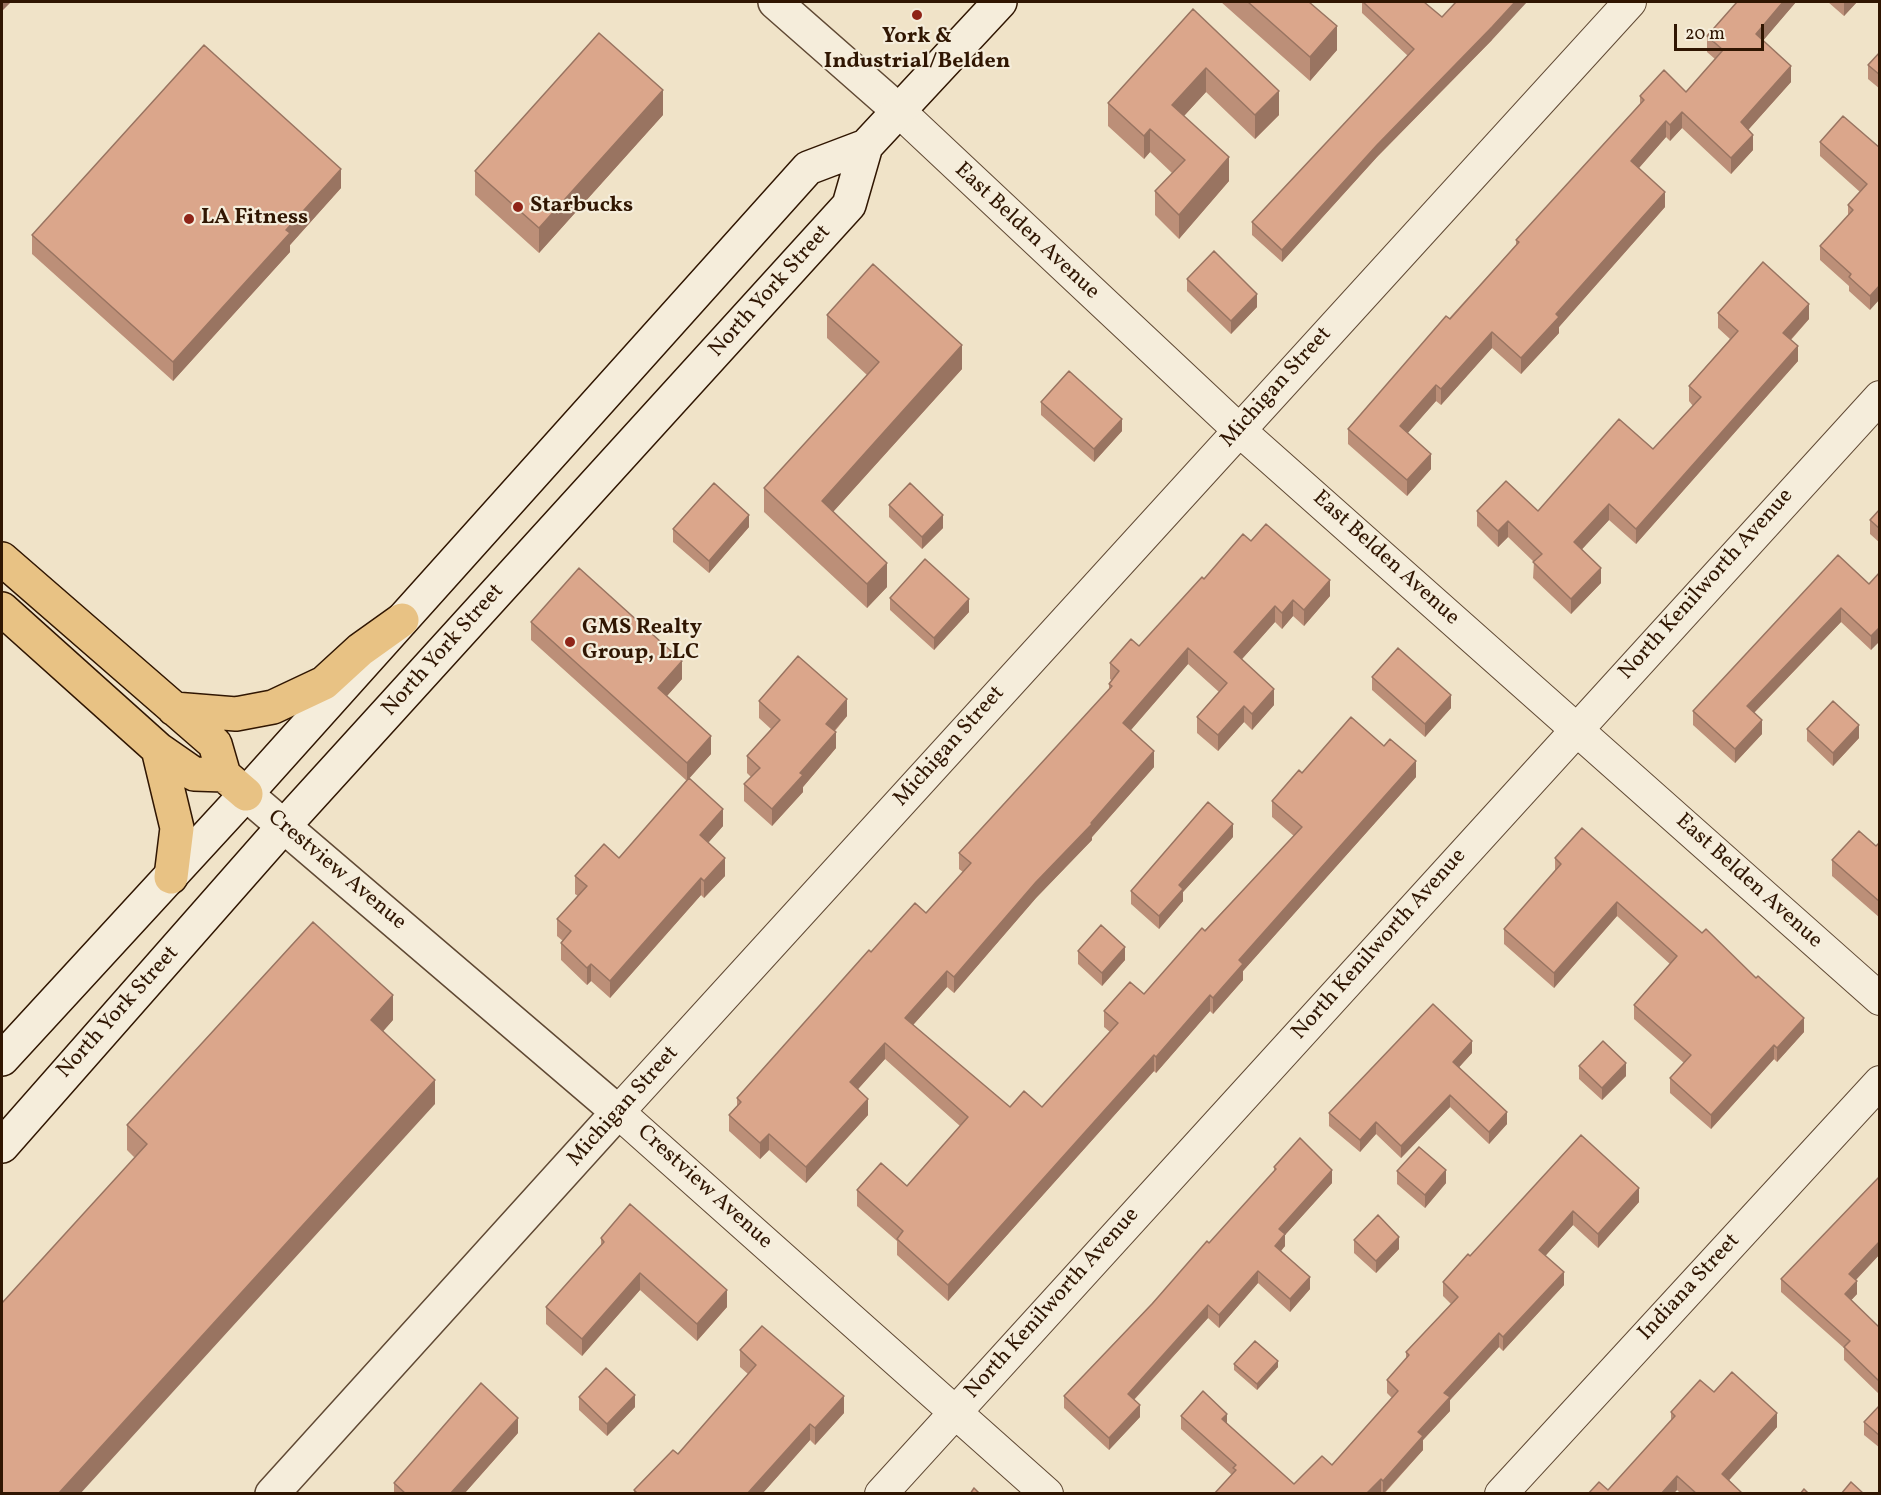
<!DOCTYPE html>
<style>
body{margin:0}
#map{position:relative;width:1881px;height:1495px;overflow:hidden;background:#f0e3c8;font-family:Vollkorn,serif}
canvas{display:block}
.frame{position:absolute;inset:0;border:3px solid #301602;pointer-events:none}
.scale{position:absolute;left:1674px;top:24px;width:90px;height:27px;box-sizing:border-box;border:3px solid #301602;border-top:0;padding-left:8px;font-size:18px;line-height:21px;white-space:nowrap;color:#301602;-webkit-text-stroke:4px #f5eddb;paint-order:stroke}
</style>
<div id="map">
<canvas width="1881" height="1495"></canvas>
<div class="frame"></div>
<div class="scale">20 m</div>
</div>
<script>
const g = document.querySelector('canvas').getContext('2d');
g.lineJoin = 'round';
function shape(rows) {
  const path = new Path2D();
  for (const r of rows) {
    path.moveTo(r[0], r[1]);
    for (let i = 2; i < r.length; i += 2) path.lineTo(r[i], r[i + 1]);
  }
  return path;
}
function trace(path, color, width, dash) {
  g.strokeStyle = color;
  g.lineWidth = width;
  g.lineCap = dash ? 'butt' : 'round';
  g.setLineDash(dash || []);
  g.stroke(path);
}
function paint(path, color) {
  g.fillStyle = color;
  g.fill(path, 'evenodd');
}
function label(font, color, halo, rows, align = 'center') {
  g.font = font + ' Vollkorn,serif';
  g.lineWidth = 4.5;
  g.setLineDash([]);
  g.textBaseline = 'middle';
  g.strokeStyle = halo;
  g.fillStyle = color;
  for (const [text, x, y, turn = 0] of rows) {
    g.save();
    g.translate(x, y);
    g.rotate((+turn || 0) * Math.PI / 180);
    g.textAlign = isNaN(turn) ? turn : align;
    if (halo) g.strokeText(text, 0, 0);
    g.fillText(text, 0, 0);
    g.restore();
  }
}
const minor = shape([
 [899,111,1239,430,1880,999],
 [881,1494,1880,397],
 [1047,1494,618,1112,1630,2],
 [1501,1494,1880,1082]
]);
const tertiary = shape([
 [775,2,899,111],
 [246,794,618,1112,272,1494]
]);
const secondary = shape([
 [2,1059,246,794,808,168,866,146,1000,2],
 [2,1146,283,827,849,205,866,146]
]);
const motorway = shape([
 [2,559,215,744,224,775,246,794],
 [2,609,158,749,194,774,224,775],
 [174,709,236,714,273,707,324,683,360,650,402,620],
 [158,749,177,828,171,877]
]);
trace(minor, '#604934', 34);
trace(tertiary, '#604934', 36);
trace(secondary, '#301602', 36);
trace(motorway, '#301602', 36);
trace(minor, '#f5eddb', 32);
trace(tertiary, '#f5eddb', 33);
trace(secondary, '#f5eddb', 33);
trace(motorway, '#e8c284', 33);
paint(shape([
 [1221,2,1309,2,1337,50,1310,81],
 [1362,2,1424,2,1442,17,1492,40,1377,157,1282,262,1252,235,1252,222,1408,56,1362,13],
 [1737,2,1796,2,1763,40,1791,82,1748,130,1753,150,1731,174,1682,128,1670,141,1666,137,1639,168,1665,207,1559,327,1559,333,1521,374,1492,348,1441,405,1436,401,1407,433,1431,469,1407,496,1348,444,1348,429,1516,245,1516,240,1640,104,1640,96,1686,92,1715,59,1707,52,1707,36],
 [1828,2,1857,2,1844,16],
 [1193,9,1279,115,1255,139,1206,92,1184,116,1229,181,1179,239,1155,215,1155,191,1172,173,1150,152,1144,159,1108,126,1108,103],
 [1880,52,1880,89,1868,79,1868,65],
 [663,115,539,253,475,195,475,171],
 [1820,142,1880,148,1870,310,1849,291,1849,286,1820,260,1820,246,1848,216,1848,205,1860,192,1820,156],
 [341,188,290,245,290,252,173,381,32,254,32,235],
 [1187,279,1257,307,1231,334,1187,291],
 [1718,313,1809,319,1791,340,1798,361,1636,544,1609,520,1582,549,1601,583,1571,614,1533,578,1534,562,1508,537,1498,547,1477,526,1477,511,1538,511,1653,449,1693,406,1689,401,1689,386,1730,339,1718,328],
 [827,315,962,369,833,512,887,587,867,608,764,512,764,488,867,375,827,338],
 [1041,402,1122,431,1094,462,1041,415],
 [889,505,943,528,922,549,889,517],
 [1880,509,1880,543,1870,534,1870,520],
 [749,527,709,573,673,542,673,529],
 [1251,541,1330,596,1304,626,1293,616,1282,629,1275,622,1242,659,1274,705,1252,730,1244,722,1218,751,1197,733,1197,717,1219,692,1188,664,1131,730,1154,767,1092,837,1092,840,1036,898,954,993,947,987,913,1025,1010,1107,1042,1107,1110,1032,1104,1027,1104,1011,1144,994,1294,836,1272,817,1272,801,1302,773,1416,777,1243,971,1243,980,1213,1014,1210,1011,1156,1073,1154,1071,948,1301,897,1255,897,1241,857,1206,857,1190,907,1186,960,1126,885,1059,858,1089,868,1115,806,1183,769,1150,760,1159,729,1131,729,1115,737,1106,737,1098,871,952,926,913,963,872,959,869,959,853,1109,690,1109,684,1112,681,1110,679,1110,663,1139,646,1204,579],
 [1880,572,1871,650,1841,622,1754,713,1762,734,1735,763,1693,725,1693,711,1869,584],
 [890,598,969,612,934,650,890,610],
 [531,622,682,679,667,696,711,754,689,778,723,826,708,843,725,876,704,898,701,895,610,998,591,981,587,985,561,960,561,943,563,941,557,936,557,919,578,896,575,894,575,876,619,858,687,781,531,640],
 [1372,677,1451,708,1425,737,1372,690],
 [759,701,847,716,835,731,836,748,803,787,803,792,772,826,744,801,744,784,751,777,747,773,747,756,771,729,759,718],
 [1807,729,1859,738,1833,766,1807,741],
 [1233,837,1183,892,1183,901,1159,929,1131,904,1131,891],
 [1880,842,1880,918,1832,876,1832,860,1876,846],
 [1555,858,1804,1032,1777,1062,1774,1059,1711,1129,1670,1093,1670,1078,1684,1063,1634,1019,1634,1005,1670,964,1617,916,1554,988,1504,944,1504,929,1555,871],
 [1078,951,1125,960,1102,986,1078,964],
 [393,1020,383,1031,435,1104,134,1157,127,1150,127,1125],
 [1472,1053,1459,1067,1507,1124,1489,1144,1450,1107,1401,1158,1376,1134,1360,1152,1329,1126,1329,1113],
 [1579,1066,1626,1076,1602,1100,1579,1079],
 [1581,1135,1639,1202,1598,1248,1573,1225,1545,1256,1564,1285,1503,1351,1499,1347,1450,1400,1450,1411,1423,1440,1423,1450,1384,1494,1381,1492,1379,1494,1214,1494,1232,1475,1181,1429,1181,1416,1227,1424,1294,1484,1332,1465,1392,1398,1387,1393,1387,1380,1406,1359,1406,1352,1451,1304,1443,1296,1443,1282,1470,1256],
 [1274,1167,1332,1183,1285,1235,1285,1246,1281,1251,1310,1289,1290,1312,1258,1283,1219,1328,1208,1318,1134,1400,1140,1417,1109,1450,1064,1408,1064,1396,1209,1243,1274,1172],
 [1397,1171,1446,1183,1425,1208,1397,1184],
 [1880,1176,1880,1254,1856,1280,1857,1294,1851,1300,1880,1328,1880,1395,1844,1360,1844,1348,1781,1292,1781,1279],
 [601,1238,727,1307,697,1341,640,1290,582,1356,546,1324,546,1307,601,1246],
 [1354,1240,1399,1249,1376,1273,1354,1253],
 [740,1350,844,1413,815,1445,810,1440,762,1494,634,1494,634,1490,678,1454,748,1374,740,1367],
 [1234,1364,1278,1367,1257,1390,1234,1370],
 [1714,1392,1777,1427,1729,1480,1743,1494,1681,1494,1677,1490,1673,1494,1588,1494,1608,1490,1671,1420,1671,1412],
 [579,1397,635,1407,607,1436,579,1410],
 [1880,1405,1880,1448,1864,1435,1864,1422],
 [518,1433,464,1494,394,1494,394,1483]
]), '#bc8f78');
paint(shape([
 [2,2,11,2,2,11],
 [1515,2,1527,2,1492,40,1377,157,1282,262,1282,250,1377,145],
 [1783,2,1796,2,1756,49,1756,34],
 [1844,2,1857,2,1844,16],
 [1337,26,1337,50,1310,81,1310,57],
 [1791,66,1791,82,1741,138,1741,122],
 [1206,68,1206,92,1172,129,1172,105],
 [663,90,663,115,539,253,539,228],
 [1279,91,1279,115,1255,139,1255,115],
 [1682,112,1682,128,1670,141,1670,125],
 [1666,121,1666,137,1631,177,1631,161],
 [1150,129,1150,152,1144,159,1144,136],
 [1753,135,1753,150,1731,174,1731,158],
 [1229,157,1229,181,1179,239,1179,215],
 [341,169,341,188,290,245,290,252,173,381,173,362,286,230],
 [1665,192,1665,207,1559,327,1559,333,1521,374,1521,358,1556,314],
 [1880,285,1880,299,1870,310,1870,296],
 [1257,294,1257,307,1231,334,1231,321],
 [1809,304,1809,319,1783,348,1783,333],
 [1492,332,1492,348,1441,405,1441,389],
 [962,345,962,369,822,524,822,501],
 [1798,346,1798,361,1636,544,1636,529],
 [1436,385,1436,401,1400,442,1400,426],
 [1122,419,1122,431,1094,462,1094,449],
 [1431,454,1431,469,1407,496,1407,480],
 [1609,504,1609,520,1574,558,1574,542],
 [749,515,749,527,709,573,709,561],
 [943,515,943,528,922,549,922,537],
 [1508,521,1508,537,1498,547,1498,531],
 [887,563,887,587,867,608,867,584],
 [1601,568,1601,583,1571,614,1571,599],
 [1330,580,1330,596,1304,626,1304,610],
 [969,599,969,612,934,650,934,638],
 [1293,600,1293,616,1282,629,1282,613],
 [1275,606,1275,622,1234,668,1234,652],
 [1841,608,1841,622,1747,720,1747,706],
 [1880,627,1880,641,1871,650,1871,636],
 [1188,648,1188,664,1123,739,1123,723],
 [682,661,682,679,658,706,658,688],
 [1274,689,1274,705,1252,730,1252,714],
 [1451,695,1451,708,1425,737,1425,724],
 [847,699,847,716,826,740,826,724],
 [1244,706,1244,722,1218,751,1218,735],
 [1762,720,1762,734,1735,763,1735,749],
 [1859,725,1859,738,1833,766,1833,753],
 [836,732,836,748,803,787,803,792,772,826,772,809,800,773],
 [711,736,711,754,687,781,687,763],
 [1154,751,1154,767,1092,837,1092,840,1036,898,954,993,954,977,1036,882],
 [1416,761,1416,777,1243,971,1243,980,1213,1014,1213,998,1239,960],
 [723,809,723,826,700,852,700,835],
 [1233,824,1233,837,1183,892,1183,901,1159,929,1159,916,1179,885],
 [725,858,725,876,704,898,704,881],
 [701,878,701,895,610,998,610,981],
 [1617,902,1617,916,1554,988,1554,973],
 [1125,947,1125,960,1102,986,1102,973],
 [591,964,591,981,587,985,587,968],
 [947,971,947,987,905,1034,905,1018],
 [393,995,393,1020,371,1045,371,1020],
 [1210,995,1210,1011,1156,1073,1156,1057],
 [1804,1018,1804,1032,1777,1062,1777,1048],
 [1472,1041,1472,1053,1453,1074,1453,1062],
 [885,1043,885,1059,850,1098,850,1082],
 [1774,1045,1774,1059,1711,1129,1711,1115],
 [1154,1055,1154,1071,948,1301,948,1285],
 [1626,1063,1626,1076,1602,1100,1602,1088],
 [435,1080,435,1104,80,1494,58,1494],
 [1450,1095,1450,1107,1401,1158,1401,1146],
 [868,1099,868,1115,806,1183,806,1167],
 [1507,1112,1507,1124,1489,1144,1489,1132],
 [1376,1122,1376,1134,1360,1152,1360,1140],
 [769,1134,769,1150,760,1159,760,1143],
 [1332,1170,1332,1183,1285,1235,1285,1246,1275,1258,1275,1246,1279,1229],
 [1446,1170,1446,1183,1425,1208,1425,1195],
 [1639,1188,1639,1202,1598,1248,1598,1234],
 [1573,1211,1573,1225,1539,1263,1539,1250],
 [1399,1237,1399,1249,1376,1273,1376,1261],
 [1880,1241,1880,1254,1849,1287,1849,1274],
 [1258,1271,1258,1283,1219,1328,1219,1315],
 [1564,1272,1564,1285,1503,1351,1503,1337],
 [640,1273,640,1290,582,1356,582,1339],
 [1310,1277,1310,1289,1290,1312,1290,1299],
 [1857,1281,1857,1294,1845,1307,1845,1294],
 [727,1290,727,1307,697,1341,697,1324],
 [1208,1305,1208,1318,1128,1406,1128,1394],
 [1499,1333,1499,1347,1450,1400,1450,1411,1423,1440,1423,1450,1383,1494,1383,1481,1418,1432,1444,1393],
 [1278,1361,1278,1367,1257,1390,1257,1384],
 [635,1395,635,1407,607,1436,607,1424],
 [844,1396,844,1413,815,1445,815,1428],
 [1140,1405,1140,1417,1109,1450,1109,1438],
 [1777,1413,1777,1427,1722,1488,1722,1474],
 [1227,1414,1227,1427,1222,1419],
 [518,1418,518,1433,464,1494,450,1494],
 [810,1424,810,1440,762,1494,747,1494],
 [1677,1476,1677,1490,1673,1494,1661,1494],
 [1381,1479,1381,1492,1379,1494,1366,1494]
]), '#997461');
const building = shape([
 [1248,2,1309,2,1337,26,1310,57,1248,2],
 [1363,2,1424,2,1442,17,1456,2,1515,2,1492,27,1377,145,1282,250,1252,222,1414,49,1363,2],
 [1737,2,1783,2,1756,34,1791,66,1741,122,1753,135,1731,158,1682,112,1670,125,1666,121,1631,161,1665,192,1556,314,1559,317,1521,358,1492,332,1441,389,1436,385,1400,426,1431,454,1407,480,1348,429,1446,316,1450,319,1519,242,1516,240,1644,100,1640,96,1664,70,1686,92,1723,50,1707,36,1737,2],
 [1193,9,1279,91,1255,115,1206,68,1172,105,1229,157,1179,215,1155,191,1185,160,1150,129,1144,136,1108,103,1193,9],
 [599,33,663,90,539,228,475,171,599,33],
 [204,45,341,169,286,230,290,233,173,362,32,235,204,45],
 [1880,52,1880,75,1868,65,1880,52],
 [1843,116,1880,148,1880,285,1870,296,1849,277,1851,274,1820,246,1853,210,1848,205,1867,184,1820,142,1843,116],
 [1214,251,1257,294,1231,321,1187,279,1214,251],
 [1763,262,1809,304,1783,333,1798,346,1636,529,1609,504,1574,542,1601,568,1571,599,1533,562,1542,554,1508,521,1498,531,1477,511,1506,481,1538,511,1619,419,1653,449,1701,397,1689,386,1738,331,1718,313,1763,262],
 [873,264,962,345,822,501,887,563,867,584,764,488,879,362,827,315,873,264],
 [1069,371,1122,419,1094,449,1041,402,1069,371],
 [714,483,749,515,709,561,673,529,714,483],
 [910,483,943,515,922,537,889,505,910,483],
 [1880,509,1880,529,1870,520,1880,509],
 [1266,524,1330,580,1304,610,1293,600,1282,613,1275,606,1234,652,1274,689,1252,714,1244,706,1218,735,1197,717,1227,683,1188,648,1123,723,1154,751,1091,823,1092,824,1036,882,954,977,947,971,905,1018,1010,1107,1024,1091,1042,1107,1118,1023,1104,1011,1130,982,1144,994,1202,928,1205,931,1302,827,1272,801,1299,770,1302,773,1351,717,1384,746,1390,739,1416,761,1239,960,1243,964,1213,998,1210,995,1156,1057,1154,1055,948,1285,897,1239,903,1231,857,1190,881,1163,907,1186,968,1117,885,1043,850,1082,868,1099,806,1167,769,1134,760,1143,729,1115,741,1102,737,1098,869,950,871,952,915,903,926,913,971,863,959,853,1112,686,1109,684,1119,671,1110,663,1131,639,1139,646,1202,577,1204,579,1243,534,1251,541,1266,524],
 [1838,555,1869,584,1880,572,1880,627,1871,636,1841,608,1747,706,1762,720,1735,749,1693,711,1838,555],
 [925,559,969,599,934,638,890,598,925,559],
 [579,568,682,661,658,688,711,736,687,763,531,622,579,568],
 [1398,648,1451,695,1425,724,1372,677,1398,648],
 [798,656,847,699,826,724,836,732,800,773,803,775,772,809,744,784,760,768,747,756,780,720,759,701,798,656],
 [1833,701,1859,725,1833,753,1807,729,1833,701],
 [689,778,723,809,700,835,725,858,704,881,701,878,610,981,591,964,587,968,561,943,571,931,557,919,587,886,575,876,604,844,619,858,689,778],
 [1208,802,1233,824,1179,885,1183,889,1159,916,1131,891,1208,802],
 [1582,828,1702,933,1706,929,1756,978,1758,976,1804,1018,1777,1048,1774,1045,1711,1115,1670,1078,1691,1055,1634,1005,1677,956,1617,902,1554,973,1504,929,1561,864,1555,858,1582,828],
 [1859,831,1876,846,1880,842,1880,902,1832,860,1859,831],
 [313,922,393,995,371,1020,435,1080,58,1494,2,1494,2,1303,147,1144,127,1125,313,922],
 [1101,925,1125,947,1102,973,1078,951,1101,925],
 [1433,1004,1472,1041,1453,1062,1507,1112,1489,1132,1450,1095,1401,1146,1376,1122,1360,1140,1329,1113,1433,1004],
 [1603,1041,1626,1063,1602,1088,1579,1066,1603,1041],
 [1581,1135,1639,1188,1598,1234,1573,1211,1539,1250,1564,1272,1503,1337,1499,1333,1444,1393,1450,1397,1418,1432,1423,1436,1383,1481,1381,1479,1366,1494,1214,1494,1236,1470,1233,1468,1236,1465,1181,1416,1203,1391,1227,1414,1222,1419,1294,1484,1322,1456,1332,1465,1398,1391,1387,1380,1409,1355,1406,1352,1458,1297,1443,1282,1468,1254,1470,1256,1581,1135],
 [1300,1138,1332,1170,1279,1229,1285,1234,1275,1246,1310,1277,1290,1299,1258,1271,1219,1315,1208,1305,1128,1394,1140,1405,1109,1438,1064,1396,1152,1304,1207,1241,1209,1243,1276,1169,1274,1167,1300,1138],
 [1419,1147,1446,1170,1425,1195,1397,1171,1419,1147],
 [1880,1176,1880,1241,1849,1274,1857,1281,1845,1294,1880,1328,1880,1382,1844,1347,1850,1341,1781,1279,1880,1176],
 [630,1204,727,1290,697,1324,640,1273,582,1339,546,1307,604,1242,601,1238,630,1204],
 [1378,1215,1399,1237,1376,1261,1354,1240,1378,1215],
 [762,1326,844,1396,815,1428,810,1424,747,1494,638,1494,634,1490,673,1450,678,1454,756,1365,740,1350,762,1326],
 [1255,1341,1278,1361,1257,1384,1234,1364,1255,1341],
 [606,1368,635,1395,607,1424,579,1397,606,1368],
 [1732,1372,1777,1413,1722,1474,1743,1494,1697,1494,1677,1476,1661,1494,1588,1494,1599,1482,1608,1490,1675,1416,1671,1412,1700,1380,1714,1392,1732,1372],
 [481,1383,518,1418,450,1494,406,1494,394,1483,481,1383],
 [1880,1405,1880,1436,1864,1422,1880,1405],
 [1851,1482,1864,1494,1841,1494,1851,1482],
 [974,1488,980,1494,970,1494,974,1488],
 [1804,1489,1809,1494,1800,1494,1804,1489]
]);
paint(building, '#dba68b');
trace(building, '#997461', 1.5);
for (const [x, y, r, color] of [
 [917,15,6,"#8f2418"],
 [518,207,6,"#8f2418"],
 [189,219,6,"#8f2418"],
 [570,642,6,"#8f2418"]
]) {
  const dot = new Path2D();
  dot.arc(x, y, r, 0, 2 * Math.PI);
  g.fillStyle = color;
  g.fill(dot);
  trace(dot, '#f5eddb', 2);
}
label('bold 22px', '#301602', '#f5eddb', [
 ["York &",917,38,"center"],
 ["Industrial/Belden",917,63,"center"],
 ["Starbucks",530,207],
 ["LA Fitness",201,219],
 ["GMS Realty",582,629],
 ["Group, LLC",582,654]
], 'left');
label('22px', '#301602', '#f5eddb', [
 ["East Belden Avenue",1026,232,43],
 ["North York Street",771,292,-48],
 ["Michigan Street",1277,388,-48],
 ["East Belden Avenue",1385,559,42],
 ["North Kenilworth Avenue",1707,585,-48],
 ["North York Street",444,651,-48],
 ["Michigan Street",950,747,-48],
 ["Crestview Avenue",336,871,40],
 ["East Belden Avenue",1748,882,42],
 ["North Kenilworth Avenue",1380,945,-48],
 ["North York Street",119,1013,-48],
 ["Michigan Street",624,1107,-48],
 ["Crestview Avenue",704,1188,42],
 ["Indiana Street",1690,1288,-47],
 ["North Kenilworth Avenue",1053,1304,-48]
]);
</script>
